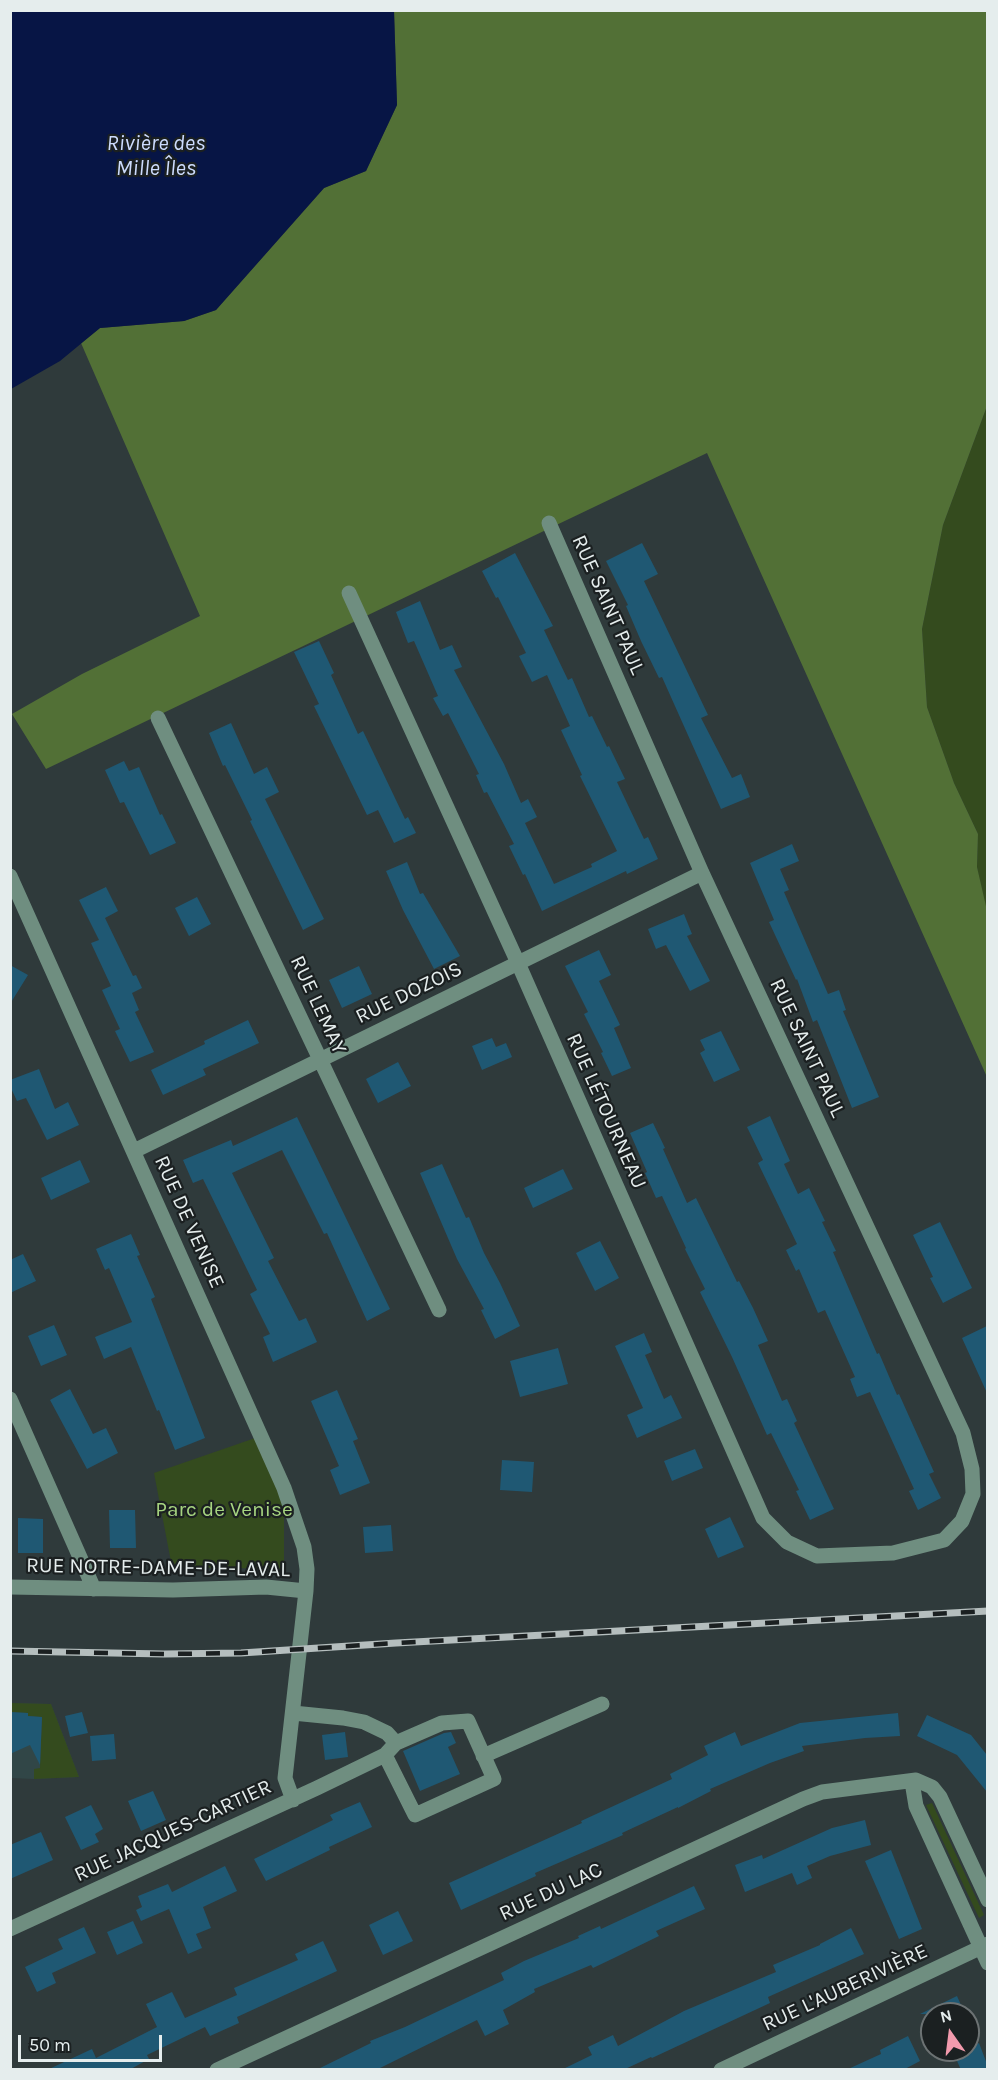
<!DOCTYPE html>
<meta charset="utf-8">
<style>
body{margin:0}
#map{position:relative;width:998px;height:2080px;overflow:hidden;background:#2f3a3b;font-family:Karla,sans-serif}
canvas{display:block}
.frame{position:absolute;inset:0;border:12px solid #e5eded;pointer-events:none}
.north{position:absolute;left:920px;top:2002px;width:60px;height:60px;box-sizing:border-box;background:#1b2021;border:2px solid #6c7273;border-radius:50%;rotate:346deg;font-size:16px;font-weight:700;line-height:24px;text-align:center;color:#e5eded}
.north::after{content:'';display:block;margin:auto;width:21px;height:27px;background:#f29aad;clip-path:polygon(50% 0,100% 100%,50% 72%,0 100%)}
.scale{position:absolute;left:18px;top:2035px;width:144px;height:27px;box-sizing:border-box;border:3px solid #e5eded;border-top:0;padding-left:8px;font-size:18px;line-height:21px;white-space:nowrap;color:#e5eded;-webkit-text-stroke:4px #1b2021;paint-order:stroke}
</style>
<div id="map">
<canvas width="998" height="2080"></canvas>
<div class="frame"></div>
<div class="north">N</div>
<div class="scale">50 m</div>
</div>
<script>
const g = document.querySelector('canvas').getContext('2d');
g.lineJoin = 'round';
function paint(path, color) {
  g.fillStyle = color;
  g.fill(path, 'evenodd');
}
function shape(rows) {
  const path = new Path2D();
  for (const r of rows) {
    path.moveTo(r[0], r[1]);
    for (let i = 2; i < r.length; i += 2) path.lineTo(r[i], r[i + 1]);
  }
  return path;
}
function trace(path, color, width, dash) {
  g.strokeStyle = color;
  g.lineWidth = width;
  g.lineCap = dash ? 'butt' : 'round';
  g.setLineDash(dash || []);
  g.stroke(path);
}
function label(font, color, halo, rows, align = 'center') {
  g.font = font + ' Karla,sans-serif';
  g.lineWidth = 4.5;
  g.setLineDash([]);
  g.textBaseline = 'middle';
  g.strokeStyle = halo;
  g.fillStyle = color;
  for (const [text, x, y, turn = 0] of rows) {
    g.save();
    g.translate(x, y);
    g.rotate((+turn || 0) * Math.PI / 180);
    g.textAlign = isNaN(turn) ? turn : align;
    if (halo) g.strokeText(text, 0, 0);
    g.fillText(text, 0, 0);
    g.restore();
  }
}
paint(shape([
 [10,1703,51,1704,79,1777,34,1779,11,1778]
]), '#314647');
paint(shape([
 [987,406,987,915,977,867,978,834,954,783,927,707,922,629,943,525],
 [261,1436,284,1488,284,1569,172,1567,154,1473],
 [11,1703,51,1704,79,1777,34,1779,34,1769,40,1768,42,1717,28,1716,28,1713,11,1712],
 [932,1803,984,1915,979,1918,926,1805]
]), '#344b1e');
paint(shape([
 [394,11,987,11,987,406,943,525,922,629,927,707,954,783,978,834,977,867,988,915,987,1077,707,453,46,769,12,714,82,674,200,616,81,343,100,328,184,321,216,310,324,188,366,171,397,105]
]), '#527036');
paint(shape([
 [11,10,394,11,397,105,366,171,324,188,216,310,184,321,100,328,60,361,11,389]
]), '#071545');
paint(shape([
 [642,543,658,574,644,581,708,715,701,718,732,778,741,774,750,797,721,809,662,677,659,678,641,641,626,606,628,605,606,561],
 [515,553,553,626,544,630,568,680,572,678,589,717,592,716,607,747,609,746,625,779,617,782,644,839,648,837,658,859,627,874,626,871,542,911,525,874,523,875,509,846,514,844,487,792,484,793,476,775,479,774,448,713,443,716,433,698,438,696,414,641,408,643,396,612,420,601,440,650,452,645,462,667,454,670,504,764,521,803,528,799,537,817,525,823,554,884,592,867,591,864,617,851,580,776,582,775,561,730,570,726,547,675,532,682,519,656,526,653,498,597,496,598,482,571],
 [319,641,334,673,331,675,358,734,363,731,405,819,408,817,416,833,394,843,378,810,367,815,314,706,319,704,294,652],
 [231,723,254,774,267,767,279,792,265,799,324,919,303,930,250,821,252,820,225,765,223,766,209,733],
 [124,761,129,771,139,767,160,815,162,814,176,843,150,855,124,802,120,803,105,770],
 [792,844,799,861,780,869,789,890,784,892,828,994,839,990,846,1010,843,1011,879,1097,852,1108,817,1020,813,1022,797,979,796,980,769,922,774,920,750,863],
 [407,862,420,894,423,893,460,956,434,969,403,910,386,871],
 [106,887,118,911,105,918,133,976,136,975,142,988,132,993,139,1010,135,1012,154,1052,130,1062,115,1031,120,1029,102,990,111,986,91,943,99,940,79,900],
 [197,897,211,924,189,936,175,908],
 [684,914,692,934,687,936,710,981,690,991,666,945,656,949,648,929],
 [599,950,611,975,599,981,620,1025,614,1028,631,1068,612,1076,601,1053,603,1052,584,1014,588,1012,565,966],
 [10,965,28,975,10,1004],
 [359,966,372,994,342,1008,329,980],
 [248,1020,259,1043,203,1069,206,1075,163,1095,151,1070,205,1044,204,1041],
 [721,1031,740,1070,714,1082,700,1053,705,1050,700,1040],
 [492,1038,496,1047,506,1043,512,1057,482,1070,472,1046],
 [398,1062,411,1086,378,1103,366,1079],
 [39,1069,55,1109,68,1102,79,1125,47,1140,26,1098,17,1101,10,1086,10,1080],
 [770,1116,790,1161,784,1164,798,1194,809,1188,825,1221,822,1222,836,1251,833,1252,877,1354,879,1353,897,1395,899,1394,934,1472,929,1474,941,1498,918,1510,909,1491,914,1489,870,1392,857,1397,850,1379,855,1377,825,1310,818,1313,799,1269,796,1271,786,1250,797,1244,758,1163,763,1160,747,1127],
 [297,1117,390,1309,367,1321,327,1233,324,1234,282,1150,232,1173,274,1258,268,1261,299,1321,306,1318,317,1342,273,1362,263,1337,270,1334,250,1294,257,1290,203,1179,193,1183,183,1160,231,1140,233,1146],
 [653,1123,665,1148,663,1149,687,1203,696,1198,737,1282,739,1281,753,1308,768,1341,758,1345,782,1401,787,1399,797,1421,794,1423,834,1509,810,1520,796,1491,799,1490,771,1433,767,1435,732,1357,700,1292,705,1289,685,1249,686,1248,662,1196,656,1198,645,1173,647,1172,630,1133],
 [80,1160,90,1182,51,1200,41,1178],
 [442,1164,466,1218,469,1217,484,1253,500,1283,520,1326,495,1339,481,1310,484,1309,457,1259,420,1173],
 [563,1169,573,1189,533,1208,524,1188],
 [940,1222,972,1288,943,1303,930,1278,933,1277,913,1235],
 [131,1234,140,1255,137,1256,155,1297,151,1299,205,1438,175,1450,159,1410,157,1411,131,1347,104,1359,95,1337,132,1322,109,1268,105,1270,96,1249],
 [600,1241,619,1278,595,1291,576,1253],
 [23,1254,36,1281,10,1293,10,1260],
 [54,1325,67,1355,41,1366,28,1336],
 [987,1326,987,1393,962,1338],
 [644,1333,652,1352,645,1355,664,1399,671,1395,682,1418,637,1438,627,1415,643,1408,615,1346],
 [558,1348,568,1384,520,1397,510,1361],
 [70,1389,93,1434,106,1428,118,1453,87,1469,50,1400],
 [337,1390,358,1439,353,1441,370,1483,340,1495,330,1470,339,1466,311,1401],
 [695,1449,703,1468,672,1481,664,1461],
 [502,1460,534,1462,532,1492,500,1490],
 [109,1510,135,1510,136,1548,110,1548],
 [730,1517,744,1547,718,1558,705,1529],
 [18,1518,43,1519,43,1553,18,1553],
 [391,1525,393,1551,365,1553,363,1527],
 [10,1712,28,1713,28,1716,42,1717,40,1765,30,1745,10,1754],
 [82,1712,88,1733,70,1737,65,1716],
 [898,1713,900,1736,865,1738,802,1746,804,1751,770,1763,710,1789,711,1791,678,1808,678,1807,622,1833,623,1835,535,1873,536,1876,461,1910,449,1883,582,1823,581,1821,672,1779,670,1774,708,1755,704,1746,735,1732,741,1746,800,1723],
 [927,1715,971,1735,987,1755,987,1792,957,1755,917,1736],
 [345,1732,348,1757,325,1760,322,1735],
 [451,1732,456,1743,448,1747,460,1774,420,1791,403,1751,444,1733],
 [114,1734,116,1759,92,1761,90,1736],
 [153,1791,166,1820,141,1831,128,1801],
 [360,1802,372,1827,329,1847,330,1850,266,1881,254,1859,333,1820,330,1815],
 [91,1805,103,1829,95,1834,99,1842,81,1850,65,1817],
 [865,1820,871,1845,830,1856,807,1866,812,1878,797,1885,792,1873,745,1892,735,1865,762,1855,763,1859,832,1828],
 [41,1832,53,1860,10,1879,10,1845],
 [891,1850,922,1929,899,1939,865,1861],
 [225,1866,237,1891,203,1907,211,1928,196,1934,202,1948,188,1954,169,1909,141,1921,136,1910,142,1907,138,1896,168,1884,172,1892],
 [694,1886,705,1909,656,1931,659,1936,614,1958,593,1968,591,1965,534,1989,535,1992,503,2010,509,2024,485,2036,477,2020,376,2070,316,2070,371,2043,370,2041,405,2027,504,1980,501,1973,524,1961,579,1938,578,1936,600,1926,601,1929],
 [398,1911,413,1941,383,1955,369,1925],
 [133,1921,143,1943,117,1955,107,1932],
 [84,1927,96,1953,52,1973,56,1983,37,1992,25,1967,63,1949,58,1939],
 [851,1928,864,1954,768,1997,770,2003,652,2058,651,2057,623,2070,561,2070,592,2055,588,2047,613,2035,618,2046,684,2011,776,1972,773,1965,820,1945,820,1944],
 [323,1941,337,1971,237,2017,239,2023,210,2036,205,2027,147,2055,149,2059,129,2070,47,2070,92,2049,96,2058,157,2027,146,2004,172,1992,185,2018,237,1995,234,1988,298,1960,295,1954],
 [957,1996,965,2014,920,2014],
 [908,2036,920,2061,903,2070,846,2070,881,2054,880,2050],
 [979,2043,987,2064,987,2070,961,2070,954,2054,968,2050,968,2048]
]), '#1f5873');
trace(shape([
 [349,593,518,963,763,1518,787,1542,817,1556,893,1553,944,1540,962,1521,973,1494,972,1469,963,1433,702,873,549,523],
 [158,718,439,1310],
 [10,876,284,1488,304,1547,307,1569,306,1591,285,1778,293,1800],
 [134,1151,702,873],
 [10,1399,94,1589],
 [10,1587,173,1590,266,1587,306,1591],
 [293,1713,343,1718,364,1722,387,1733,396,1743],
 [483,1756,602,1704],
 [912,1782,916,1806,988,1963],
 [10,1929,317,1788,385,1755,396,1743,442,1723,468,1721,494,1779,415,1815,385,1755],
 [217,2070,803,1799,822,1792,916,1780,932,1787,940,1797,988,1900],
 [721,2070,988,1944]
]), '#6f8e80', 15);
const rail = shape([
 [10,1651,164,1654,241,1653,396,1643,988,1611]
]);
trace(rail, '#b5bebe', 7);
trace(rail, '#1b2021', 4.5, [14]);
label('21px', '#e5eded', '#1b2021', [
 ["RUE SAINT PAUL",608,605,66],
 ["RUE DOZOIS",409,993,-26],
 ["RUE LEMAY",318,1005,65],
 ["RUE SAINT PAUL",807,1048,65],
 ["RUE LÉTOURNEAU",606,1111,66],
 ["RUE DE VENISE",189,1222,66],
 ["RUE NOTRE-DAME-DE-LAVAL",158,1568,1],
 ["RUE JACQUES-CARTIER",173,1831,-25],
 ["RUE DU LAC",551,1892,-25],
 ["RUE L'AUBERIVIÈRE",845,1988,-25]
]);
label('21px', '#a6d480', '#1b2021', [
 ["Parc de Venise",224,1510]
]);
label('italic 22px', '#cddcfe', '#1b2021', [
 ["Rivière des",156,144],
 ["Mille Îles",156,169]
]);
</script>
